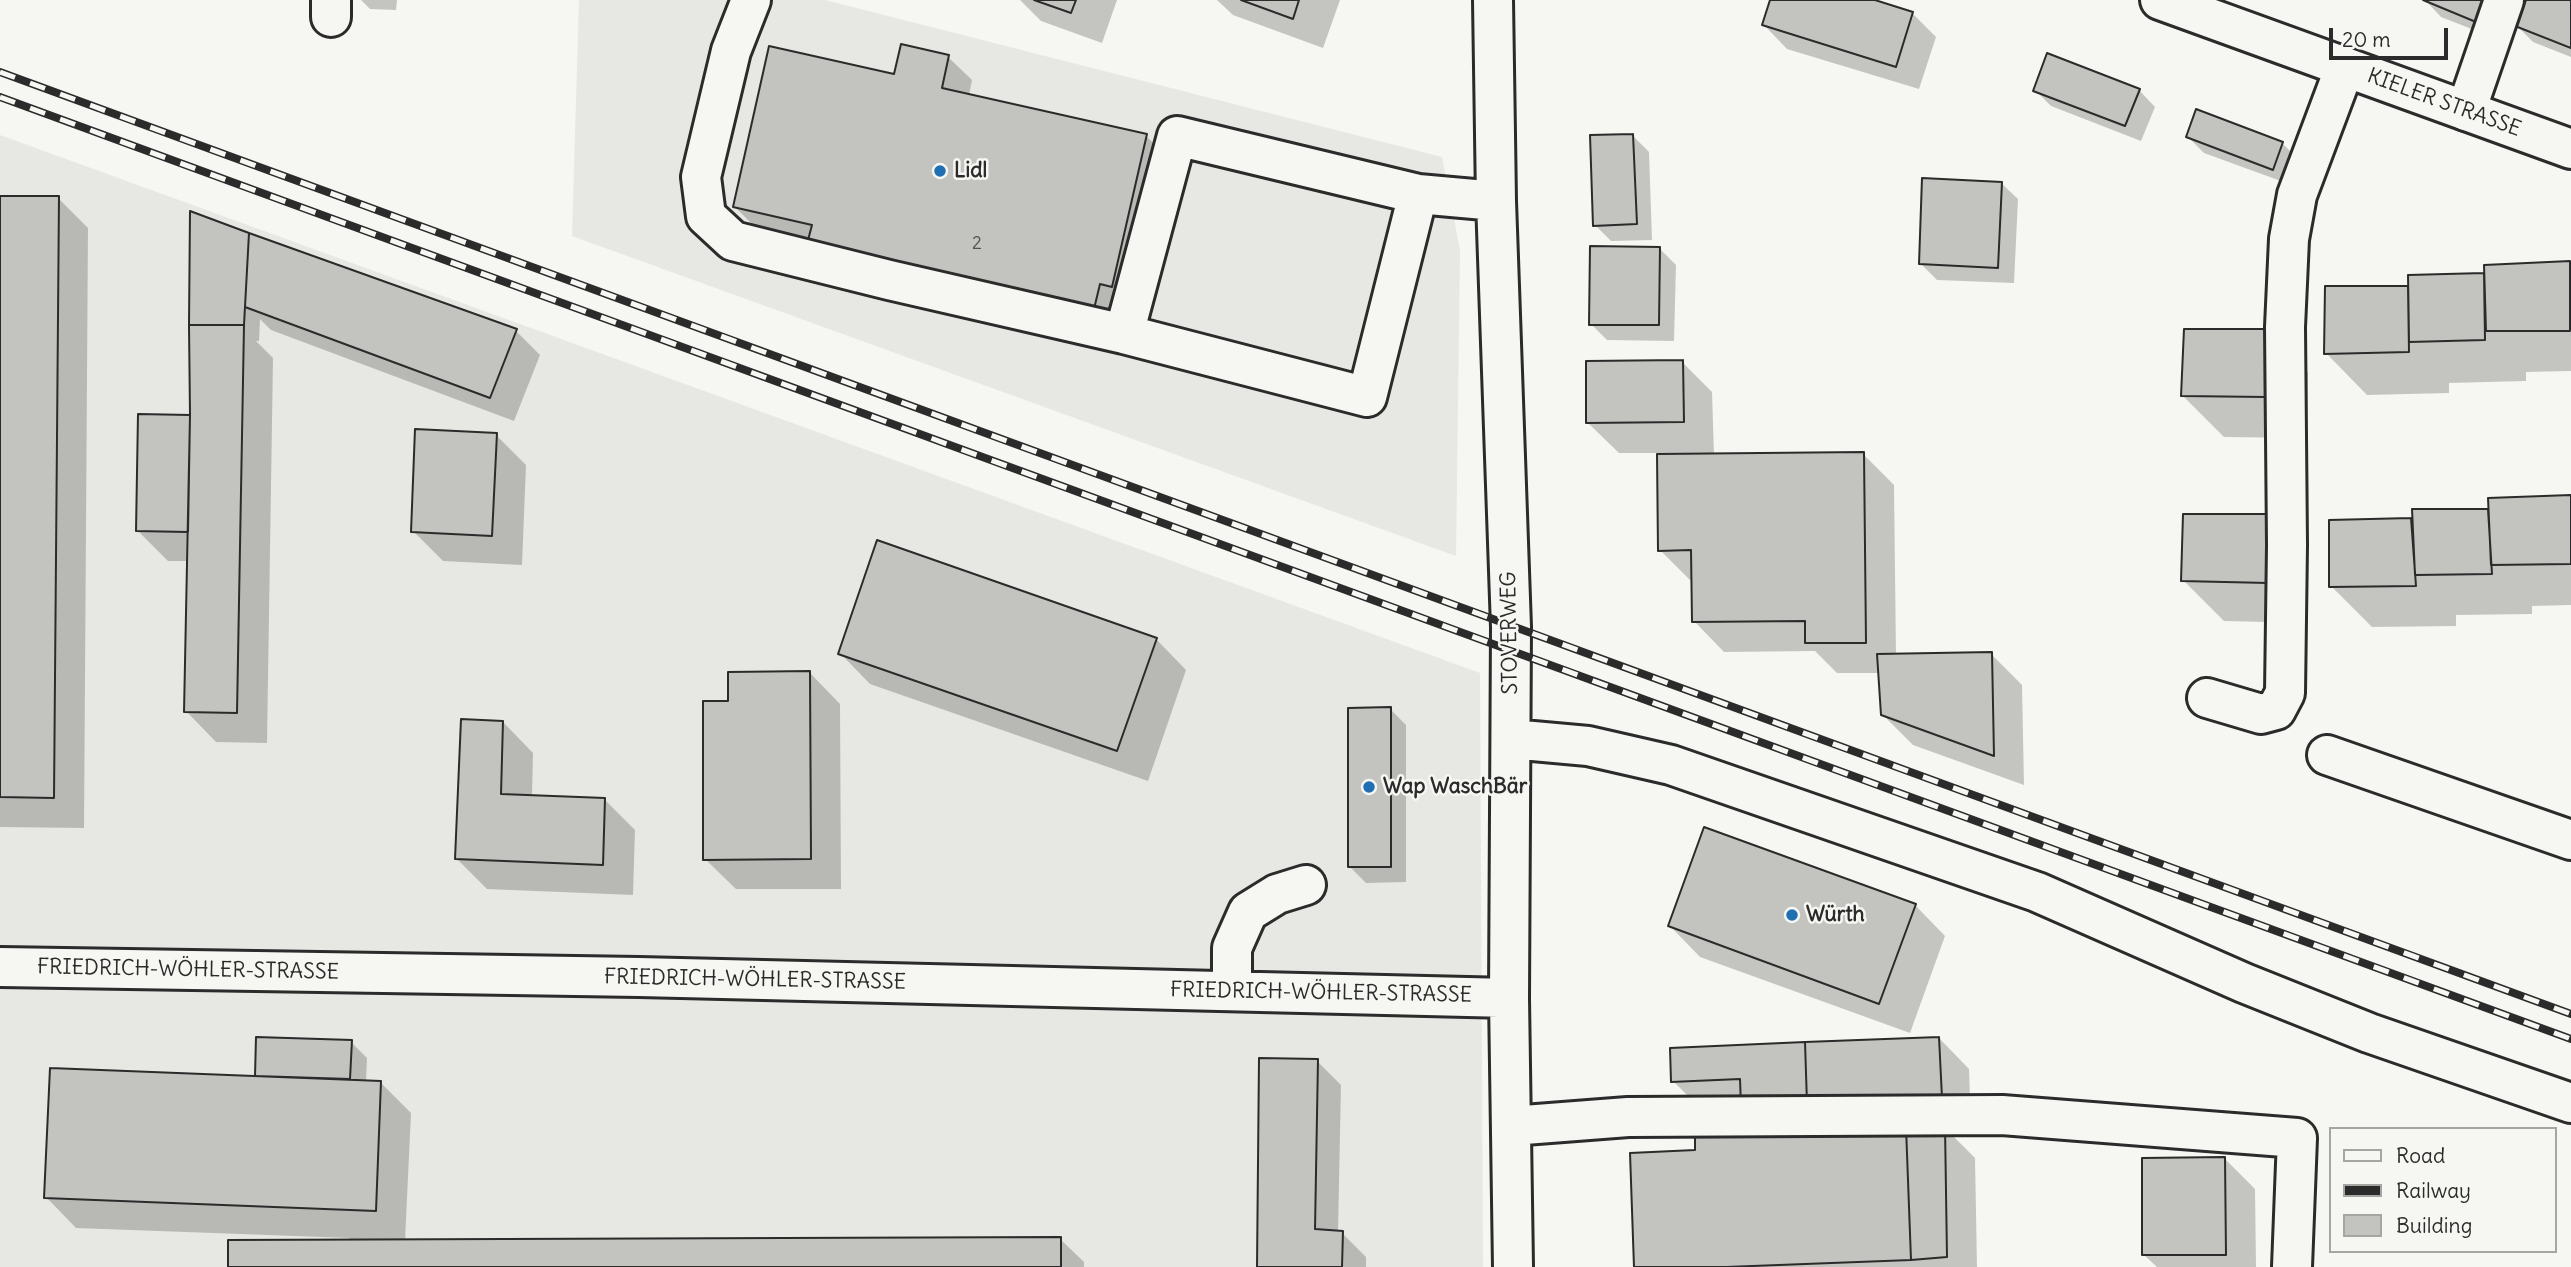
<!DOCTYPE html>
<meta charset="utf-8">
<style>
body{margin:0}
#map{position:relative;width:2571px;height:1267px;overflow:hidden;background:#f6f6f2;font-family:Delius,sans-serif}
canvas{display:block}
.legend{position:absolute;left:2329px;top:1127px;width:228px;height:126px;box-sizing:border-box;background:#f6f6f2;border:2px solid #a5a5a2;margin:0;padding:9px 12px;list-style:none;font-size:21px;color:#2b2b2b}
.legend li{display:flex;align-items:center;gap:14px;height:35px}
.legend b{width:35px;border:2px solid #a5a5a2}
.scale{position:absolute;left:2329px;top:28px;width:119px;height:32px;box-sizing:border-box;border:4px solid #2b2b2b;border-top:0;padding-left:9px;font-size:21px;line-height:24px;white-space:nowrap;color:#2b2b2b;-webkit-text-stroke:5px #f6f6f2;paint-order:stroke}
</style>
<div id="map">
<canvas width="2571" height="1267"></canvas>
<ul class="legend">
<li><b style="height:9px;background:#f6f6f2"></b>Road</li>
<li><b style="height:9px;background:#2b2b2b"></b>Railway</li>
<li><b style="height:19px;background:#c3c3c0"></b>Building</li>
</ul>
<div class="scale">20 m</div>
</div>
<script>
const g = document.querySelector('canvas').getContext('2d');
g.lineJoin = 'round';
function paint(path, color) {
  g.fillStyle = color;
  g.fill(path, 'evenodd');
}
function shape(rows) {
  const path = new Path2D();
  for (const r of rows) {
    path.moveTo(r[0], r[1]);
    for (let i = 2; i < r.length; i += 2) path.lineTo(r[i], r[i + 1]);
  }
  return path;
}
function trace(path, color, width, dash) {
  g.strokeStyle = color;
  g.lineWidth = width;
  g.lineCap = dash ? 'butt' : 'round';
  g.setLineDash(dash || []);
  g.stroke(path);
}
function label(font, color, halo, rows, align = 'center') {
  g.font = font + ' Delius,sans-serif';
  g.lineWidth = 5;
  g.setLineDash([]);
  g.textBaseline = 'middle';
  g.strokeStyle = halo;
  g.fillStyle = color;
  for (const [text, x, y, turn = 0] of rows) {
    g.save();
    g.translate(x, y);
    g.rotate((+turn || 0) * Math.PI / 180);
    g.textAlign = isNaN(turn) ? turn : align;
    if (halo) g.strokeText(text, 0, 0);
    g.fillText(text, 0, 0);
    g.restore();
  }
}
paint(shape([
 [579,0,825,0,1442,157,1460,250,1456,556,572,236],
 [0,135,1480,673,1483,1267,0,1267]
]), '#e7e7e3');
paint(shape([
 [361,0,397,0,396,10,370,9],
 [1020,0,1117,0,1102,43,1041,21],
 [1217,0,1340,0,1323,48,1233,15],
 [1771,0,1869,0,1912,13,1936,37,1919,89,1787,49,1764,25],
 [2425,0,2506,3,2492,37,2441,17],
 [2527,0,2571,0,2571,57,2533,42,2517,26],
 [948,57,972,80,969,95,1146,136,1170,159,1117,332,758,230,735,207,895,77],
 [2035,90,2139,90,2155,107,2141,141,2051,106],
 [1633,136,1649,152,1652,240,1611,241,1595,225],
 [2188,137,2282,143,2298,159,2289,184,2204,153],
 [2001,183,2018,199,2014,283,1937,280,1921,264],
 [0,197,58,198,88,228,84,828,0,827],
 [248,234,516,331,540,355,514,421,271,330,260,319,259,341,256,341,273,358,267,743,216,742,186,711,189,561,168,561,137,530,192,417],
 [1660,249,1676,265,1674,341,1607,340,1591,324],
 [2569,263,2571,265,2571,371,2526,372,2526,381,2449,383,2449,393,2367,395,2326,353,2327,288,2410,288,2410,277,2486,275],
 [2267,331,2308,372,2307,438,2224,437,2183,396],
 [1682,362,1712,392,1714,455,1863,454,1894,485,1896,656,1991,654,2022,685,2024,785,1913,745,1882,714,1880,673,1837,673,1815,651,1724,652,1694,621,1693,580,1691,581,1660,550,1659,453,1619,453,1588,423],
 [496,435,526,465,522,565,443,561,413,531],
 [2571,497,2571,605,2532,606,2532,614,2456,615,2456,626,2372,627,2331,586,2330,521,2414,520,2413,510,2491,510],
 [2267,515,2308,556,2308,623,2224,621,2183,580],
 [1156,639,1186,670,1148,781,870,684,840,653],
 [810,673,840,704,841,889,736,889,705,859,730,703],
 [1390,709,1406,725,1406,882,1366,883,1350,867],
 [503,722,533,753,532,797,604,799,635,830,633,895,487,889,457,859],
 [1915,905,1945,936,1910,1033,1700,957,1670,926],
 [1939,1038,1969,1069,1971,1128,1946,1129,1975,1158,1977,1267,1636,1267,1697,1152,1704,1112,1673,1081],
 [351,1042,367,1058,366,1082,380,1082,411,1113,405,1241,1060,1239,1084,1262,1084,1267,229,1267,349,1241,349,1238,76,1228,46,1197,260,1078,257,1075],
 [1317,1061,1341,1085,1338,1232,1342,1233,1366,1257,1366,1267,1258,1267],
 [2225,1159,2255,1189,2256,1267,2157,1267,2144,1255]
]), '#0003');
const building = shape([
 [1034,0,1076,0,1071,13,1034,0],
 [1241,0,1299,0,1293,19,1241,0],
 [1770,0,1875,0,1913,12,1896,67,1762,25,1770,0],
 [2423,0,2485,0,2476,22,2423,0],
 [2526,0,2571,0,2571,48,2515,26,2526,0],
 [901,44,949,55,942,88,1147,134,1112,287,1100,284,1094,309,807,244,812,225,733,207,769,46,894,74,901,44],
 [2047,53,2140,89,2125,126,2033,91,2047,53],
 [2196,109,2283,142,2273,170,2186,137,2196,109],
 [1633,134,1637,224,1593,226,1590,135,1633,134],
 [1922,178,2002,182,1998,268,1919,264,1922,178],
 [0,196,59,196,54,798,0,797,0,196],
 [190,211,249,233,244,325,189,325,190,211],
 [249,233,517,329,490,398,245,307,249,233],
 [1590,246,1660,247,1659,325,1589,325,1590,246],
 [2570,261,2570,331,2486,331,2484,265,2570,261],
 [2484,273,2485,340,2409,342,2408,275,2484,273],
 [2325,286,2408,286,2409,352,2324,354,2325,286],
 [189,325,244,325,237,713,184,712,190,415,189,325],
 [2184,329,2268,329,2266,397,2181,396,2184,329],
 [1683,360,1684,422,1586,423,1586,361,1683,360],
 [138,414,190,415,188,532,136,531,138,414],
 [415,429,497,433,492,536,411,532,415,429],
 [1864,452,1866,643,1805,643,1805,621,1692,622,1691,550,1658,551,1657,454,1864,452],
 [2571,495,2571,564,2491,565,2488,498,2571,495],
 [2412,509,2488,509,2492,574,2415,575,2412,509],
 [2183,514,2267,514,2268,583,2181,581,2183,514],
 [2411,518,2416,586,2329,587,2329,520,2411,518],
 [877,540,1157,638,1117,751,838,654,877,540],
 [1992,652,1994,756,1881,715,1877,654,1992,652],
 [810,671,811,859,703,860,703,701,728,701,728,672,810,671],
 [1391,707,1391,867,1348,867,1348,708,1391,707],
 [461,719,503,721,501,794,605,798,603,865,455,859,461,719],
 [1704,827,1916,904,1879,1004,1668,926,1704,827],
 [256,1037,352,1040,350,1079,255,1076,256,1037],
 [1939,1037,1942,1098,1807,1104,1805,1042,1939,1037],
 [1805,1042,1807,1104,1741,1107,1740,1079,1671,1082,1670,1048,1805,1042],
 [1259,1058,1318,1059,1315,1229,1343,1231,1342,1267,1257,1267,1259,1058],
 [50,1068,381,1081,376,1211,44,1198,50,1068],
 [1945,1126,1947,1257,1911,1260,1906,1127,1945,1126],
 [1906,1127,1911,1260,1726,1267,1634,1267,1630,1153,1695,1150,1695,1136,1906,1127],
 [2225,1157,2226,1255,2142,1255,2142,1158,2225,1157],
 [1061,1237,1061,1267,228,1267,228,1240,1061,1237]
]);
paint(building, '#c3c3c0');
trace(building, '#2b2b2b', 2);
const minor = shape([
 [751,0,731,51,701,177,706,216,733,241,889,280,1124,334,1367,397,1418,194],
 [1493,0,1496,201,1511,627,1509,998,1513,1267],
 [331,17,331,0],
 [2466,111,2504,0],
 [1124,334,1177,136,1418,194,1496,201],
 [2207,698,2261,714,2276,710,2285,693,2287,545,2285,327,2289,239,2297,195,2345,67],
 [1511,739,1588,746,1671,765,2037,892,2244,983,2369,1033,2571,1103],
 [2327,755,2571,840],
 [0,967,639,977,1509,998],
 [1232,991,1232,948,1248,912,1277,894,1306,885],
 [1511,1126,1628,1117,2002,1115,2297,1138,2292,1267]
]);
const major = shape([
 [2160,0,2571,149]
]);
trace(minor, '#2b2b2b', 44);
trace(major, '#2b2b2b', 44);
trace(minor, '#f6f6f2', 38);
trace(major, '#f6f6f2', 38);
const rail = shape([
 [0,72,2571,1014],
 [0,97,2571,1039]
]);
trace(rail, '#2b2b2b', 8);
trace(rail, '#f6f6f2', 5, [16]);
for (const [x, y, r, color] of [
 [940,171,7,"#1f6fb2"],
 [1369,787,7,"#1f6fb2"],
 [1792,915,7,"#1f6fb2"]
]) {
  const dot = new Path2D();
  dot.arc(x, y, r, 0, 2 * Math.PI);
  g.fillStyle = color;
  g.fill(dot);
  trace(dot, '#f6f6f2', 2.5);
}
label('18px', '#515150', null, [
 ["2",977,244]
]);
label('21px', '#2b2b2b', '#f6f6f2', [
 ["KIELER STRASSE",2444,103,20],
 ["STOVERWEG",1510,633,-91],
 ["FRIEDRICH-WÖHLER-STRASSE",188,970,1],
 ["FRIEDRICH-WÖHLER-STRASSE",755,980,1],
 ["FRIEDRICH-WÖHLER-STRASSE",1321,993,1]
]);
label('bold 21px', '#2b2b2b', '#f6f6f2', [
 ["Lidl",954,171],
 ["Wap WaschBär",1383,787],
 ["Würth",1806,915]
], 'left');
</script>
